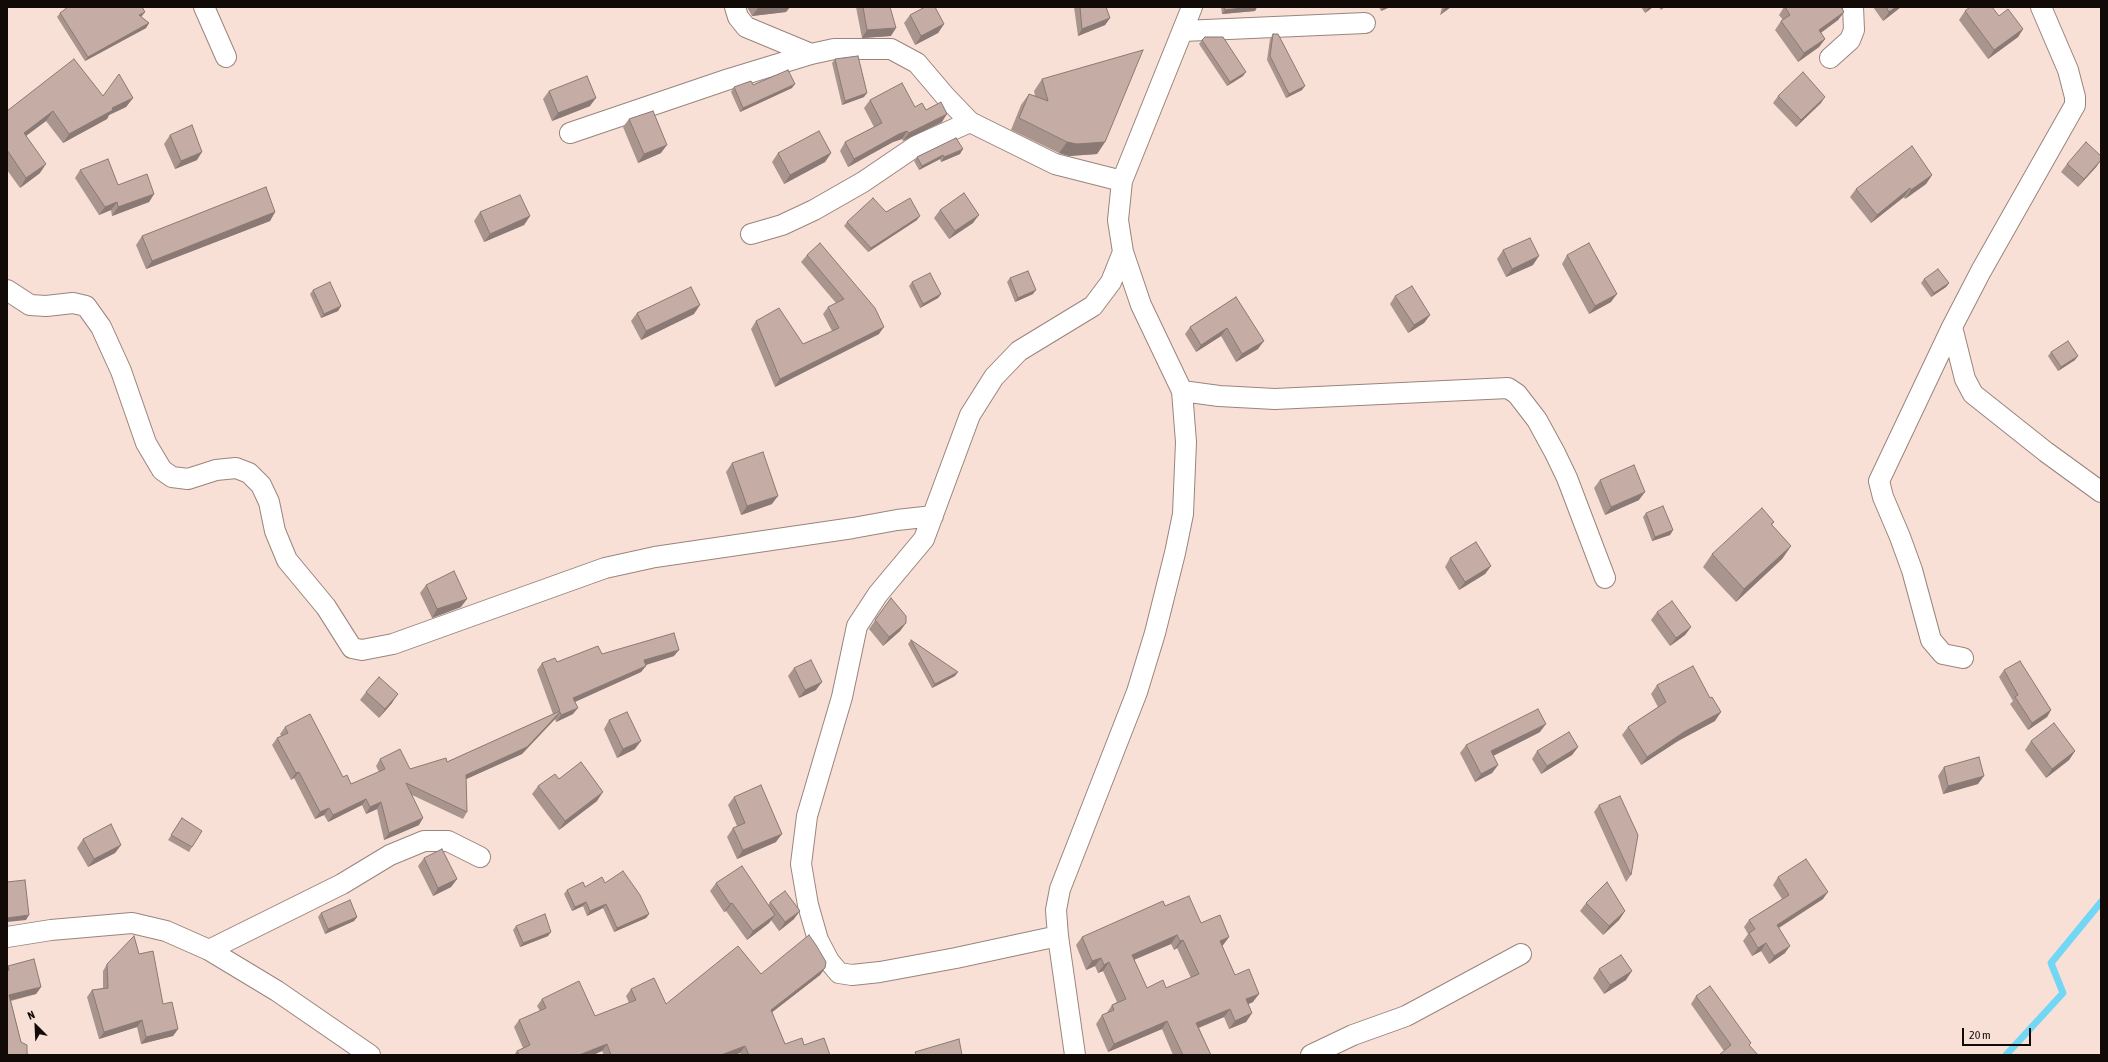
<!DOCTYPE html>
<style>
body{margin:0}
#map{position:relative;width:2108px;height:1062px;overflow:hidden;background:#f9e0d7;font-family:"Asap Condensed",sans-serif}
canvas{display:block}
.frame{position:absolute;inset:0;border:8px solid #120a07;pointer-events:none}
.north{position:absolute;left:16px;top:1006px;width:40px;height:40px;-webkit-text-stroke:3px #f9e0d7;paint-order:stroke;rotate:336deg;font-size:11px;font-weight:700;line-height:16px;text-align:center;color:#120a07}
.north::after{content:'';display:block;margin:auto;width:14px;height:18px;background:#120a07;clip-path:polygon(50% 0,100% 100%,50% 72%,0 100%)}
.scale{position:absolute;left:1962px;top:1028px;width:69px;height:18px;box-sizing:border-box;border:2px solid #120a07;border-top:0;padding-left:5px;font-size:12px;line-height:14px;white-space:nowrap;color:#120a07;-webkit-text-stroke:3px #f9e0d7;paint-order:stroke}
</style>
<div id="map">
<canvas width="2108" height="1062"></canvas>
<div class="frame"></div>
<div class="north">N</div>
<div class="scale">20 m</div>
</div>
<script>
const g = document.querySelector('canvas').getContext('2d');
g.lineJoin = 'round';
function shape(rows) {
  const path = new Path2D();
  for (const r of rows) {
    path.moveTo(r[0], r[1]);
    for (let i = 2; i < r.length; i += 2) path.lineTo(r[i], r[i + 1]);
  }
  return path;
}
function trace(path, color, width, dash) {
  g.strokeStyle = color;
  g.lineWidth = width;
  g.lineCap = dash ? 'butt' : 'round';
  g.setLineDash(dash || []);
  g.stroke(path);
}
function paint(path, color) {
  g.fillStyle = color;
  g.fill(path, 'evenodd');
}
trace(shape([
 [2006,1055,2063,993,2051,963,2101,902]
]), '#72d7f5', 7);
const street = shape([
 [204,7,226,57],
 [735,7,738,17,746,27,811,54],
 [2041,7,2068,70,2075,97,2075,105,1981,271,1952,327,1965,379,1973,394,2046,452,2101,492],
 [1183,31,1365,23],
 [1830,58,1850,40,1854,30,1853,7],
 [570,133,729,79,811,54,834,49,891,49,917,63,945,96,970,122,1055,164,1122,181],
 [751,234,782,225,814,210,863,182,916,146,970,122],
 [7,290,30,305,46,306,73,303,86,306,101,327,121,371,146,443,162,470,172,477,188,479,216,470,236,468,249,473,261,485,269,502,275,531,287,560,326,607,352,648,362,650,393,644,605,568,655,557,853,528,897,520,933,516],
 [1952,327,1879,481,1883,497,1900,537,1912,570,1931,640,1943,654,1963,658],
 [1182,391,1219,396,1275,399,1508,388,1517,394,1537,420,1555,453,1567,478,1605,578],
 [1058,936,956,958,880,972,852,975,839,973,829,961,818,940,808,905,801,864,807,816,842,697,857,626,878,594,924,539,970,415,994,377,1019,351,1093,306,1111,282,1123,252],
 [7,937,51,930,132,923,166,931,209,950,277,991,370,1055],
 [209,950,342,884,390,855,424,841,448,841,480,857],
 [1075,1055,1058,936,1056,910,1060,889,1137,692,1155,633,1175,553,1183,514,1186,442,1182,391,1141,305,1123,252,1118,220,1122,181,1192,7],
 [1311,1055,1353,1035,1406,1016,1521,954]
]);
trace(street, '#9a847c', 22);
trace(street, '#fff', 20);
paint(shape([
 [747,7,790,7,786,12,752,16],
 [856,7,890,7,891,36,862,38],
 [1074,7,1106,7,1110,18,1105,25,1078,36],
 [1221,7,1257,7,1255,11,1222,14],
 [1379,7,1390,7,1381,11],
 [1442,7,1451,7,1440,15],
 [1641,7,1653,7,1645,13],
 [1659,7,1665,7,1661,10],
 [1784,7,1841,7,1844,12,1838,20,1821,33,1825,39,1819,47,1798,62,1775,30,1781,21,1783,20,1779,15],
 [1873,7,1901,7,1883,21],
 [1965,11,1999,16,2023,29,2018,37,1988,59,1959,20],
 [60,13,142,16,141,17,149,23,146,28,85,61,57,17],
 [910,15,944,24,938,33,915,45,904,23],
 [1273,34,1302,90,1286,98,1267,60,1270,39],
 [1202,40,1243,76,1227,86,1199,44],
 [835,59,864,97,842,105,832,63],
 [1042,79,1105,142,1097,154,1069,156,1059,153,1011,130,1021,105,1029,94,1035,96,1034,91],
 [734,87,792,88,740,112,731,92],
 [549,91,590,106,552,121,543,99],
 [103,96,133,98,126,107,109,115,107,119,63,143,46,121,26,135,40,173,20,188,7,170,7,111],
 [1778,96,1821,103,1796,127,1773,103],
 [870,100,915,107,926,110,942,122,903,141,902,139,893,142,848,167,840,151,845,142,874,127,864,108],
 [629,119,661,153,638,163,623,127],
 [170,135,197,160,175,169,164,144],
 [778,153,831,153,825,162,784,184,772,162],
 [960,154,941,162,940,159,919,170,914,161,917,157],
 [2067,164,2097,166,2078,187,2061,172],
 [80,170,118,185,154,194,149,202,112,216,111,210,99,215,75,178],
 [1932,175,1926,184,1905,199,1904,197,1871,223,1850,197,1856,189],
 [940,210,973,223,949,239,934,218],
 [275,212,270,221,146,269,136,245,142,236],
 [480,212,530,216,524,225,484,242,474,221],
 [886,212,917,220,868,252,844,226,847,222],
 [1503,250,1533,265,1506,277,1497,259],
 [807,255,879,334,775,387,751,329,756,321,803,344,832,331,823,314,828,307,836,303,801,262],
 [1567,255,1611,302,1589,314,1562,264],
 [1010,278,1033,294,1015,302,1007,282],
 [1924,279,1949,283,1946,287,1931,297,1921,283],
 [912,282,941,294,938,298,920,308,909,286],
 [313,290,341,306,338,311,321,318,310,294],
 [1395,296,1430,315,1424,323,1408,333,1390,304],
 [1236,297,1258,349,1236,362,1221,336,1196,352,1185,334,1190,327],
 [637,313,694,314,641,340,631,321],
 [2051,352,2075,360,2058,371,2048,356],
 [732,463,772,504,741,515,726,472],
 [1600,480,1639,500,1605,515,1594,488],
 [1646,513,1673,530,1670,535,1652,541,1643,517],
 [1774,522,1772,525,1791,546,1782,559,1736,602,1703,567,1712,554],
 [1450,558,1491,566,1485,574,1459,590,1445,567],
 [426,585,461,607,432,618,420,593],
 [891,598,906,623,900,631,883,646,869,629],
 [1657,612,1691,627,1685,635,1670,646,1651,620],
 [911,640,955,676,932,688,908,644],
 [602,654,674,656,646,665,641,672,575,702,573,714,556,722,555,719,522,754,466,779,467,812,463,819,412,795,419,825,384,840,377,809,366,814,362,805,328,822,324,815,315,819,294,778,291,780,272,745,277,738,281,736,280,734,285,727,351,784,379,772,376,766,380,759,410,769,447,762,553,714,537,670,542,663,557,662],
 [794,668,816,690,799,698,788,676],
 [2004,670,2051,710,2047,717,2028,730,2010,704,2013,701,1999,677],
 [1657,685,1710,698,1715,721,1678,741,1641,765,1622,735,1628,727,1658,707,1651,694],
 [366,692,392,703,379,718,360,700],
 [609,720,635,749,617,758,604,729],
 [1540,732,1493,756,1498,765,1492,773,1475,782,1460,753,1466,745],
 [2031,741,2075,751,2069,760,2046,778,2025,750],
 [1578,747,1572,755,1541,774,1532,759,1537,751],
 [1944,767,1978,784,1943,794,1938,776],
 [559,779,597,801,559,830,532,794,538,786],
 [734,797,776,842,737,859,727,837,733,828,737,826,728,805],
 [1599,805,1631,875,1626,882,1594,812],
 [179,823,192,847,189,852,168,840],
 [83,839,121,845,115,853,88,867,77,848],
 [424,858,457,879,451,887,433,896,418,866],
 [1778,877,1823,899,1779,928,1785,953,1769,964,1761,951,1752,956,1743,941,1748,934,1744,927,1749,920,1782,899,1773,885],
 [605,883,649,914,646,918,614,932,603,908,587,916,583,906,572,911,564,894,567,890],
 [716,883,768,905,770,902,794,919,779,931,771,920,769,923,747,940,726,911,724,912,710,891],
 [1586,903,1625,911,1619,920,1603,935,1580,911],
 [1165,906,1229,937,1223,945,1222,946,1235,975,1253,1002,1248,1004,1252,1013,1246,1022,1229,1029,1224,1017,1199,1028,1211,1055,1173,1055,1162,1029,1108,1052,1096,1024,1102,1015,1106,1014,1112,1005,1117,1002,1103,971,1098,973,1095,966,1086,970,1076,945,1082,937],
 [1171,944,1174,950,1177,948,1191,978,1166,988,1147,988,1134,960],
 [321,913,357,917,354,921,325,934,318,917],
 [516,926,548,936,520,947,513,930],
 [139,954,163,1004,178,1029,173,1036,141,1044,137,1027,99,1039,87,997,92,990,103,988,103,971,107,964],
 [8,966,41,987,36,994,11,1001,21,1042,27,1053,7,1055,7,968],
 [825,968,820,975,772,1012,785,1044,804,1045,830,1055,741,1055,740,1053,734,1055,604,1055,602,1051,593,1055,514,1055,517,1051,523,1048,514,1027,519,1020,540,1011,537,1006,542,999,595,1016,629,1003,626,996,631,989,666,1004,761,974],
 [1599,969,1626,980,1604,994,1593,978],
 [1696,996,1750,1046,1724,1051,1691,1004]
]), '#a9958e');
paint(shape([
 [764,7,790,7,786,12,752,16,758,8],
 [1251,7,1257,7,1255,11,1222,14,1225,10],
 [1384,7,1390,7,1381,11],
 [1446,7,1451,7,1440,15],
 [1649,7,1653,7,1645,13],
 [1896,7,1901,7,1883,21,1889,12],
 [145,12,142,16,136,19,139,15],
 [1844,12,1838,20,1813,38,1819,30],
 [1110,18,1105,25,1078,36,1082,29],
 [149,23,146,28,85,61,88,57],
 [944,24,938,33,915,45,921,36],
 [896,28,891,36,862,38,867,30],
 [2023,29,2018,37,1988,59,1994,50],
 [1825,39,1819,47,1798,62,1804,53],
 [1246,72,1243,76,1227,86,1230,82],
 [795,84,792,88,740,112,743,108],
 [1305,86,1302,90,1286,98,1289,94],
 [867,93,864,97,842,105,845,101],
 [1825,97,1821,103,1796,127,1801,120],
 [133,98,126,107,109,115,107,119,63,143,69,134,112,108],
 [596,98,590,106,552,121,558,113],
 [53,111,46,121,18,142,24,133],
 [947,114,942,122,903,141,909,133],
 [907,131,902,139,893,142,848,167,854,159,899,134],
 [1067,142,1105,142,1097,154,1069,156,1059,153],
 [667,145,661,153,638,163,644,154],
 [963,149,960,154,941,162,944,157],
 [202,152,197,160,175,169,181,161],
 [831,153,825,162,784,184,790,175],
 [943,155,940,159,919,170,922,166],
 [2101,160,2097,166,2078,187,2084,179],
 [46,164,40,173,20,188,26,178],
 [1932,175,1926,184,1905,199,1911,190],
 [1910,188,1904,197,1871,223,1877,215],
 [154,194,149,202,112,216,118,207],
 [117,202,111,210,99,215,105,207],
 [275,212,270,221,146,269,152,261],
 [979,215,973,223,949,239,955,231],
 [530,216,524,225,484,242,490,234],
 [920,216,917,220,868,252,871,248],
 [1539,256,1533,265,1506,277,1512,269],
 [1949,283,1946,287,1931,297,1934,293],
 [1036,290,1033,294,1015,302,1018,298],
 [941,294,938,298,920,308,923,304],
 [1617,294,1611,302,1589,314,1595,306],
 [700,305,694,314,641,340,646,331],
 [341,306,338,311,321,318,324,314],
 [1430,315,1424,323,1408,333,1414,325],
 [884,327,879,334,775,387,780,379],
 [1227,328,1221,336,1196,352,1201,345],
 [1264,341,1258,349,1236,362,1242,354],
 [2078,356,2075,360,2058,371,2061,367],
 [1645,492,1639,500,1605,515,1611,507],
 [778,496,772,504,741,515,747,506],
 [1673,530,1670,535,1652,541,1655,537],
 [1791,546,1782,559,1736,602,1744,589],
 [1491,566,1485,574,1459,590,1465,582],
 [467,599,461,607,432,618,437,609],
 [906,623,900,631,883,646,889,637],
 [1691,627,1685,635,1670,646,1676,638],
 [679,650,674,656,639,667,644,660],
 [646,666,641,672,568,705,573,698],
 [958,672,955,676,932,688,935,684],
 [822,682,816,690,799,698,805,690],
 [398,694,392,703,379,718,385,709],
 [578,708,573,714,556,722,561,715],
 [2051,710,2047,717,2028,730,2032,723],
 [560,712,555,719,522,754,462,781,466,775],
 [1721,712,1715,721,1678,741,1641,765,1647,757,1684,732],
 [1546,724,1540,732,1485,760,1491,751],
 [641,741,635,749,617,758,623,749],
 [1578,747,1572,755,1541,774,1547,766],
 [2075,751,2069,760,2046,778,2052,769],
 [1498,765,1492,773,1475,782,1481,774],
 [299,772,294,778,291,780,296,773],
 [1984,776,1978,784,1943,794,1948,786],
 [603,792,597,801,559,830,565,821],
 [366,799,362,805,328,822,333,815],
 [381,802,377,809,366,814,370,807],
 [329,808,324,815,315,819,320,812],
 [423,818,419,825,384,840,389,833],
 [782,834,776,842,737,859,743,850],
 [121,845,115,853,88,867,94,859],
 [457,879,451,887,433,896,438,888],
 [1828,892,1823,899,1772,932,1777,925],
 [586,902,583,906,572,911,575,907],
 [732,903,726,911,724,912,730,904],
 [606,904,603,908,587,916,590,911],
 [800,911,794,919,779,931,785,922],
 [1625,911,1619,920,1603,935,1609,926],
 [649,914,646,918,614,932,617,928],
 [29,915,26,920,7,922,7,918],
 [775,915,769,923,747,940,753,931],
 [357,917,354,921,325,934,328,929],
 [551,932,548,936,520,947,523,943],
 [1177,935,1171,944,1126,963,1132,955],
 [1229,937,1223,945,1214,949,1220,941],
 [1183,940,1177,948,1174,950,1180,941],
 [1766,943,1761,951,1752,956,1758,948],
 [1790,946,1785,953,1769,964,1774,956],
 [1101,958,1095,966,1086,970,1092,961],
 [1109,962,1103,971,1098,973,1104,965],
 [825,968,820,975,766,1017,771,1010],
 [1632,971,1626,980,1604,994,1610,985],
 [41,987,36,994,7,1001,9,995],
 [1259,994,1253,1002,1240,1008,1246,999],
 [1230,1009,1224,1017,1190,1031,1196,1023],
 [1252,1013,1246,1022,1229,1029,1235,1021],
 [142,1020,137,1027,99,1039,104,1032],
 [1167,1021,1162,1029,1108,1052,1114,1044],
 [178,1029,173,1036,141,1044,146,1037],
 [607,1044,602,1051,593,1055,579,1055],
 [745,1046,740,1053,734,1055,721,1055]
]), '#8a7974');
const building = shape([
 [68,7,142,7,145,12,139,15,149,23,88,57,60,13,68,7],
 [863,7,890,7,896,28,867,30,863,7],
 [925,7,935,7,944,24,921,36,910,15,925,7],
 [1080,7,1106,7,1110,18,1082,29,1080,7],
 [1224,7,1251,7,1225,10,1224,7],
 [1785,7,1841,7,1844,12,1819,30,1825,39,1804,53,1781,21,1790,15,1785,7],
 [1886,7,1896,7,1889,12,1886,7],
 [1970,7,1992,7,1999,16,2008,9,2023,29,1994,50,1965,11,1970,7],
 [1273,34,1278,34,1305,86,1289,94,1270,56,1273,34],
 [1205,37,1223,37,1246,72,1230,82,1202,40,1205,37],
 [1143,50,1105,142,1077,144,1067,142,1019,118,1029,94,1048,101,1042,79,1143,50],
 [858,56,867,93,845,101,835,59,858,56],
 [74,59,103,96,119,74,133,98,112,108,113,110,69,134,53,111,24,133,46,164,26,178,7,150,7,111,74,59],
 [788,70,795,84,743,108,734,87,751,81,753,85,788,70],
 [1803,72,1825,97,1801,120,1778,96,1803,72],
 [587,76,596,98,558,113,549,91,587,76],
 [902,83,915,107,922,103,926,110,941,102,947,114,909,133,907,131,899,134,854,159,845,142,882,123,870,100,902,83],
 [653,111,667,145,644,154,629,119,653,111],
 [192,125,202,152,181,161,170,135,192,125],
 [819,131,831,153,790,175,778,153,819,131],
 [956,138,963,149,944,157,943,155,922,166,917,157,956,138],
 [2086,142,2101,156,2101,160,2084,179,2067,164,2086,142],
 [1912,146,1932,175,1911,190,1910,188,1877,215,1856,189,1912,146],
 [108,159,118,185,147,174,154,194,118,207,117,202,105,207,80,170,108,159],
 [266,187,275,212,152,261,142,236,266,187],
 [964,193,979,215,955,231,940,210,964,193],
 [520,195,530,216,490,234,480,212,520,195],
 [873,198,886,212,910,198,920,216,871,248,847,222,873,198],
 [1530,238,1539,256,1512,269,1503,250,1530,238],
 [820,243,875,308,884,327,780,379,756,321,779,308,803,344,839,328,828,307,844,299,807,255,820,243],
 [1589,243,1617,294,1595,306,1567,255,1589,243],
 [1938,269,1949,283,1934,293,1924,279,1938,269],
 [1028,271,1036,290,1018,298,1010,278,1028,271],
 [930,273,941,294,923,304,912,282,930,273],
 [330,282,341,306,324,314,313,290,330,282],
 [1412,286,1430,315,1414,325,1395,296,1412,286],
 [691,287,700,305,646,331,637,313,691,287],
 [1236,297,1264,341,1242,354,1227,328,1201,345,1190,327,1236,297],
 [2068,341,2078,356,2061,367,2051,352,2068,341],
 [763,452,778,496,747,506,732,463,763,452],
 [1634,465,1645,492,1611,507,1600,480,1634,465],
 [1663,506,1673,530,1655,537,1646,513,1663,506],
 [1762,508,1774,522,1771,524,1791,546,1744,589,1712,554,1762,508],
 [1476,542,1491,566,1465,582,1450,558,1476,542],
 [454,571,467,599,437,609,426,585,454,571],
 [891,598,906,616,906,623,889,637,875,620,891,598],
 [1672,601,1691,627,1676,638,1657,612,1672,601],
 [674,633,679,650,644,660,646,666,573,698,578,708,561,715,560,712,527,747,466,775,467,812,406,783,423,818,389,833,381,802,370,807,366,799,333,815,329,808,320,812,299,772,296,773,277,738,288,733,285,727,310,714,343,777,347,775,351,784,385,769,380,759,400,749,410,769,446,758,447,762,560,711,542,663,555,658,557,662,598,646,602,654,674,633],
 [911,640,958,672,935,684,911,640],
 [811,660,822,682,805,690,794,668,811,660],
 [2020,661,2051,710,2032,723,2015,697,2018,695,2004,670,2020,661],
 [1693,666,1710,698,1712,697,1721,712,1684,732,1647,757,1628,727,1666,702,1657,685,1693,666],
 [379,677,398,694,385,709,366,692,379,677],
 [1538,709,1546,724,1491,751,1498,765,1481,774,1466,745,1538,709],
 [627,712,641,741,623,749,609,720,627,712],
 [2054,723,2075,751,2052,769,2031,741,2054,723],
 [1569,732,1578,747,1547,766,1537,751,1569,732],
 [1979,757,1984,776,1948,786,1944,767,1979,757],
 [581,762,603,792,565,821,538,786,555,774,559,779,581,762],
 [761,785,782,834,743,850,733,828,745,823,734,797,761,785],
 [1620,796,1638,835,1631,875,1599,805,1620,796],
 [182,818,202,831,192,847,171,835,182,818],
 [111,824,121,845,94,859,83,839,111,824],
 [442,849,457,879,438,888,424,858,442,849],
 [1806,859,1828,892,1777,925,1790,946,1774,956,1766,943,1758,948,1749,933,1755,929,1749,920,1789,895,1778,877,1806,859],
 [742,866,775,915,753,931,732,903,730,904,716,883,742,866],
 [623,871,640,895,649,914,617,928,606,904,590,911,586,902,575,907,567,890,583,882,585,887,602,877,605,883,623,871],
 [25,880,29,915,7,918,7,882,25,880],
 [1607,882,1625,911,1609,926,1586,903,1607,882],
 [785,891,800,911,785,922,770,902,785,891],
 [1189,896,1201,923,1220,915,1229,937,1220,941,1235,975,1249,969,1259,994,1246,999,1252,1013,1235,1021,1230,1009,1196,1023,1211,1055,1183,1055,1167,1021,1114,1044,1102,1015,1114,1010,1112,1005,1126,999,1109,962,1104,965,1101,958,1092,961,1082,937,1163,901,1165,906,1189,896],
 [1177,935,1180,941,1183,940,1199,974,1166,988,1163,980,1147,988,1132,955,1177,935],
 [350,900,357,917,328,929,321,913,350,900],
 [545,914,551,932,523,943,516,926,545,914],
 [809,935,816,945,826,962,825,968,771,1010,785,1044,802,1038,804,1045,824,1038,830,1055,749,1055,745,1046,721,1055,611,1055,607,1044,579,1055,519,1055,517,1051,530,1045,519,1020,546,1008,542,999,579,981,595,1016,636,1000,631,989,654,978,666,1004,738,946,761,974,809,935],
 [134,936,139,954,153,951,163,1004,172,1002,178,1029,146,1037,142,1020,104,1032,92,990,108,988,107,964,134,936],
 [1621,955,1632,971,1610,985,1599,969,1621,955],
 [34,959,41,987,9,995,21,1042,27,1045,27,1053,28,1055,7,1055,7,971,9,970,8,966,34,959],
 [1710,986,1751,1043,1749,1045,1758,1055,1719,1055,1731,1045,1696,996,1710,986],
 [959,1039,962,1055,916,1055,915,1052,959,1039]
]);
paint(building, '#c5ada5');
trace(building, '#8a7974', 1);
</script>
